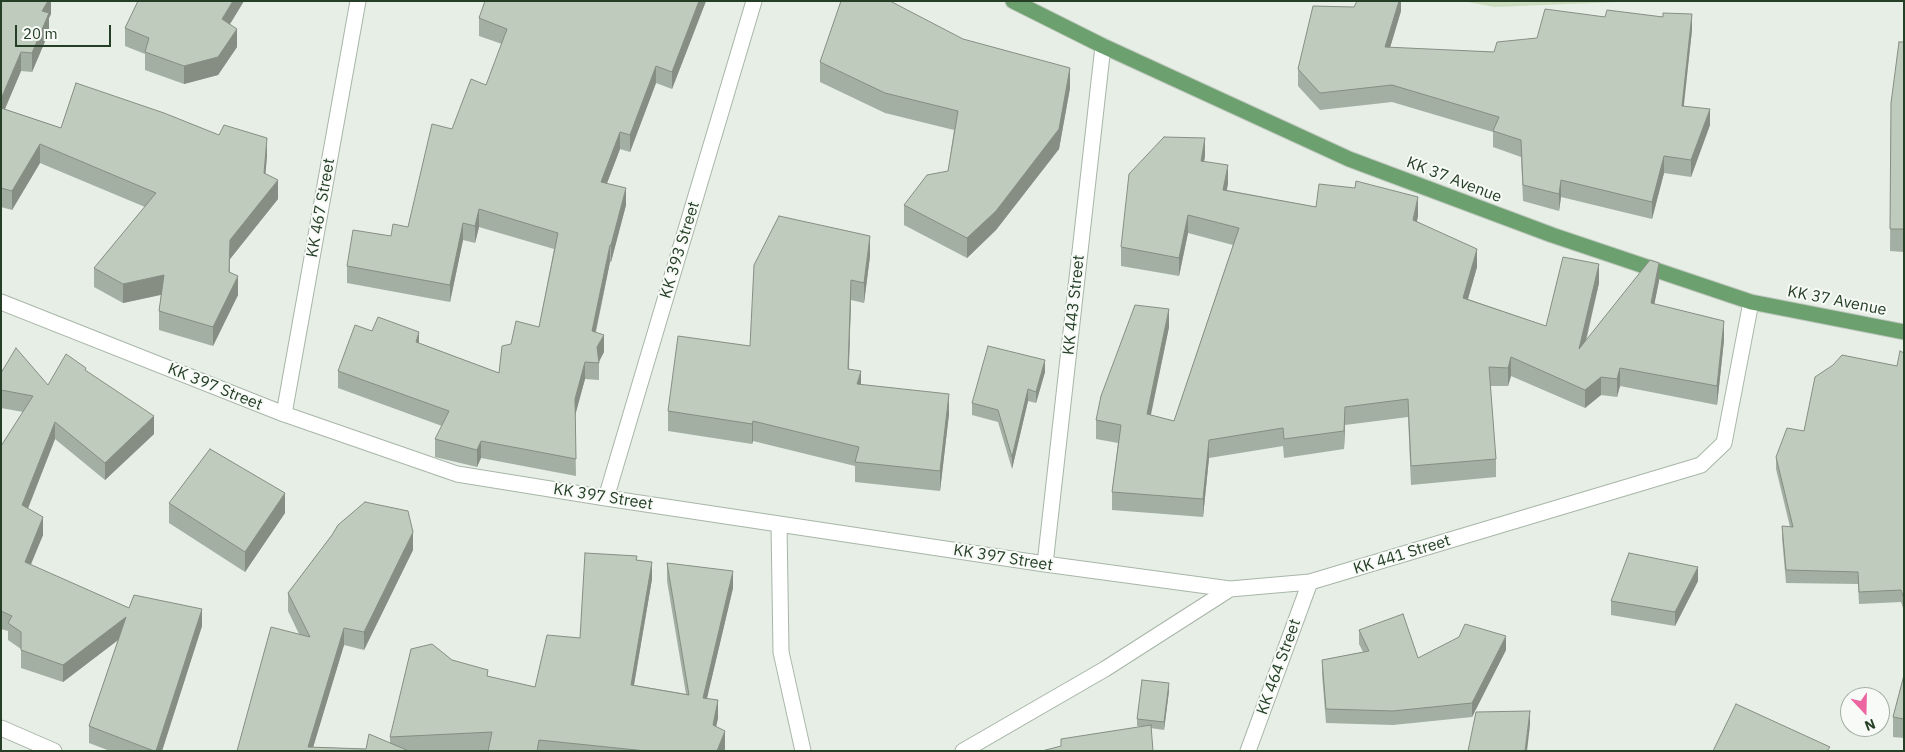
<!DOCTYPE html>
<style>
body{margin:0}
#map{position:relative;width:1905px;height:752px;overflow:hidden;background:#e6eee5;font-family:"IBM Plex Sans",sans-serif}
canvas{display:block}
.frame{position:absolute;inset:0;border:2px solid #253f26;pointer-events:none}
.north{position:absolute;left:1840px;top:687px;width:50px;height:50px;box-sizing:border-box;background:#f7faf6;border:1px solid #a3afa3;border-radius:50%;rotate:159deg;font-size:14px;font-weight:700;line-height:20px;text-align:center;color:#253f26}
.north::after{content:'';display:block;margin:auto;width:18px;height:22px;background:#ec65a1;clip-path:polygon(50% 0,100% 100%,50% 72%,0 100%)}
.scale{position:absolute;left:15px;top:25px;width:96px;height:22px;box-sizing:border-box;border:2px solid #253f26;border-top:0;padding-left:6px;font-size:15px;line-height:18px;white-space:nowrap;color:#253f26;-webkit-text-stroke:4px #f7faf6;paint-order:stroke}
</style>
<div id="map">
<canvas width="1905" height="752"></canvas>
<div class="frame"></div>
<div class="north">N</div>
<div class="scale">20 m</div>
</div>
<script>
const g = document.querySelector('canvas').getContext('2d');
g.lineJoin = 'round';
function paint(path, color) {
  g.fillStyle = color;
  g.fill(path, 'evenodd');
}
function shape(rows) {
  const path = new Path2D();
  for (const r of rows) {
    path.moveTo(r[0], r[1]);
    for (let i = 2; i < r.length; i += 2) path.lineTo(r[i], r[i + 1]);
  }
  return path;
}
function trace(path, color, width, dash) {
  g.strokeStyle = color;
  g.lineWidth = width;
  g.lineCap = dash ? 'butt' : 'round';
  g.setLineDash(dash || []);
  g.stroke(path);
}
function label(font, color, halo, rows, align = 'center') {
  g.font = font + ' "IBM Plex Sans",sans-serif';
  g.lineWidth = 4;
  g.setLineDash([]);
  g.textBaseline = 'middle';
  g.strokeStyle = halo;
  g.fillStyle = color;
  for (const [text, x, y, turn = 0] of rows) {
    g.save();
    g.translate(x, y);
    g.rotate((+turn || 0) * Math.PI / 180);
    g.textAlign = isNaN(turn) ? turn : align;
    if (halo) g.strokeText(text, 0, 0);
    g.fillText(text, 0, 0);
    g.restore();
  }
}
paint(shape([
 [1462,1,1642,1,1495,7]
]), '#ccdebf');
const minor = shape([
 [1,302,284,414,457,474,606,498,1045,564,1230,589],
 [284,414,358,1],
 [606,498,754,1],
 [779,524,781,652,803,751],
 [1045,564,1103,46],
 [1,728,54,751],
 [963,751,1105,669,1230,589,1310,582,1701,465,1724,443,1751,302],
 [1248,751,1310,582]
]);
const major = shape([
 [1013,1,1103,46,1349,159,1552,235,1751,302,1904,332]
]);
trace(minor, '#a8b6a8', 17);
trace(major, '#c2c9c2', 17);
trace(minor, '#fff', 15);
trace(major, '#6ca16f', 15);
paint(shape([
 [1,1,51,1,51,14,49,18,49,32,32,72,21,71,5,109,61,128,267,156,265,174,278,199,230,259,230,272,238,295,213,346,159,330,159,311,161,295,123,303,94,287,94,268,145,207,40,163,12,210,1,207],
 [138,1,244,1,230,24,237,47,218,75,184,84,145,70,145,54,125,46,125,28],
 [706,1,672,89,656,83,630,152,620,149,607,183,626,205,611,262,610,262,596,332,604,352,599,362,599,380,585,379,575,415,576,476,481,458,477,467,435,457,435,439,442,426,338,388,338,371,372,331,419,343,499,373,511,344,539,327,554,249,479,227,475,243,463,240,450,302,347,283,347,266,391,236,408,227,452,129,486,85,502,44,479,36,479,18],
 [1401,1,1401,11,1390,48,1494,52,1692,30,1683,107,1710,125,1691,177,1664,173,1652,219,1561,197,1559,211,1523,201,1521,157,1493,147,1493,132,1392,102,1320,110,1298,86,1298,69,1354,7],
 [963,39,1070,88,1059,149,996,230,967,258,904,225,904,205,948,171,954,130,885,113,820,82,820,62],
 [1904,42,1904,252,1890,251,1891,103],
 [1205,156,1204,161,1228,183,1227,190,1316,207,1418,216,1417,221,1477,267,1468,299,1546,326,1599,283,1586,342,1659,281,1654,304,1724,340,1717,405,1620,386,1617,397,1601,395,1585,408,1511,376,1508,386,1490,386,1496,459,1496,477,1411,485,1408,417,1345,425,1344,449,1284,458,1283,446,1209,458,1203,517,1112,510,1112,492,1118,443,1096,439,1096,420,1169,327,1151,415,1174,421,1233,245,1188,233,1179,276,1121,266,1121,247],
 [870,256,864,303,851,300,849,369,861,384,949,414,940,491,855,482,855,466,753,441,752,444,668,431,668,411,750,346],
 [1904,353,1904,611,1901,602,1859,604,1858,584,1786,583,1782,538,1782,526,1790,527,1776,469,1776,457,1804,431,1897,366],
 [86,371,154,434,105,480,55,439,28,509,43,535,30,565,129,608,202,626,162,751,110,751,89,743,89,726,118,640,63,682,21,668,21,649,8,640,8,631,1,629,1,446,23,412,1,408,1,373,48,385],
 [1045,372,1036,403,1028,401,1012,469,998,422,972,415,972,403],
 [169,503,285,513,245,572,169,523],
 [332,535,413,550,364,650,344,645,313,747,366,749,390,743,390,737,452,660,488,677,535,687,580,638,637,560,652,579,634,685,686,694,667,581,667,563,733,588,707,698,718,718,716,726,725,749,724,751,488,751,488,750,471,751,237,751,299,634,288,611,288,593],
 [1698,581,1675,626,1611,615,1611,601],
 [1359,630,1418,658,1506,650,1472,717,1393,725,1326,723,1322,674,1322,660,1363,652,1359,644],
 [1904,675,1904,738,1893,737,1893,717],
 [1169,691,1164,730,1137,726,1137,719]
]), '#a4afa3');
paint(shape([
 [48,1,51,1,51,14,49,18,49,32,32,72,32,53,42,11],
 [233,1,244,1,222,37,222,19],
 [699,1,706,1,672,89,672,72],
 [1399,1,1401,1,1401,11,1385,64,1385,47],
 [1692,14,1692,30,1682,123,1682,106],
 [237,29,237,47,218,75,184,84,184,66],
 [21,52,21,71,1,118,1,99],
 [656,66,656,83,630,152,630,135],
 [1070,68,1070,88,1059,149,996,230,967,258,967,238],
 [1710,109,1710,125,1691,177,1691,160],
 [620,132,620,149,601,199,601,182],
 [267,138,267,156,264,192,264,173],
 [1205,138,1205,156,1201,179,1201,161],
 [40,144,40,163,12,210,12,191],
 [1664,156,1664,173,1652,219,1652,202],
 [1228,165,1228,183,1223,208,1223,190],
 [278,180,278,199,230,259,230,240],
 [1561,180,1561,197,1559,211,1559,194],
 [626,188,626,205,611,262,611,245],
 [1418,197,1418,216,1413,238,1413,220],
 [479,209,479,227,475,243,475,226],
 [1188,215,1188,233,1179,276,1179,258],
 [463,223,463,240,450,302,450,285],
 [870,236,870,256,864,303,864,283],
 [610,245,610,262,592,348,592,331],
 [1477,249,1477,267,1463,316,1463,298],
 [1659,263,1659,281,1651,321,1651,303],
 [1599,264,1599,283,1579,368,1579,349],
 [164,275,164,294,123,303,123,284],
 [238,276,238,295,213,346,213,327],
 [851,280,851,300,848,388,848,369],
 [1169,309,1169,327,1147,432,1147,414],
 [1724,321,1724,340,1717,405,1717,386],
 [419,332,419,349,416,342],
 [604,335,604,352,598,363,597,347],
 [1511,357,1511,376,1508,386,1508,368],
 [1045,360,1045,372,1036,403,1036,392],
 [585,362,585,379,575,416,575,399],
 [1620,368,1620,386,1617,397,1617,379],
 [861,371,861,391,857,384],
 [1601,377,1601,395,1585,408,1585,390],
 [1028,389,1028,401,1012,469,1012,457],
 [949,394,949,414,940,491,940,471],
 [1345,407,1345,425,1344,449,1344,431],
 [154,416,154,434,105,480,105,463],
 [753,421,753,441,752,444,752,424],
 [55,422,55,439,22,523,22,505],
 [1209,440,1209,458,1203,517,1203,499],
 [481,441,481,458,477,467,477,450],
 [285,493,285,513,245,572,245,552],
 [43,517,43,535,25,579,25,562],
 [413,532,413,550,364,650,364,632],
 [652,562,652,579,631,702,631,685],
 [1698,567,1698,581,1675,626,1675,612],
 [733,571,733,588,703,715,703,698],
 [202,609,202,626,162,751,156,751],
 [126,617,126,634,63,682,63,665],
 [344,628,344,645,312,751,308,747],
 [1506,636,1506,650,1472,717,1472,703],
 [1169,683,1169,691,1164,730,1164,722],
 [718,700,718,718,713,742,713,725],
 [1530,711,1530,725,1527,751,1525,751],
 [725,731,725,749,724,751,717,751]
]), '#868e84');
const building = shape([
 [1,1,48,1,42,11,49,13,32,53,21,52,1,99,1,1],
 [138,1,233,1,222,19,237,29,218,57,184,66,145,52,149,38,125,28,138,1],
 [485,1,699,1,672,72,656,66,630,135,620,132,601,182,626,188,611,245,610,245,592,331,604,335,597,347,599,363,585,362,575,399,576,459,481,441,477,450,435,439,449,411,338,371,355,325,372,331,378,317,419,332,416,342,499,373,502,346,511,344,516,321,539,327,558,233,479,209,475,226,463,223,450,285,347,266,353,230,391,236,393,224,408,227,432,124,452,129,471,79,486,85,507,29,479,18,485,1],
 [841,1,890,1,963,39,1070,68,1059,129,996,211,967,238,904,205,927,175,948,171,958,111,885,93,820,62,841,1],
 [1357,1,1399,1,1385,47,1494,52,1497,42,1537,38,1545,9,1605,17,1607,10,1663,17,1663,13,1692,14,1682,106,1710,109,1691,160,1664,156,1652,202,1561,180,1559,194,1523,185,1521,140,1493,131,1499,117,1392,85,1320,93,1298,69,1313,6,1354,7,1357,1],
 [1899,42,1904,42,1904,229,1890,229,1891,103,1899,42],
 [76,83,164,113,219,135,224,125,267,138,264,173,278,180,230,240,229,272,238,276,213,327,159,311,164,275,123,284,94,268,156,193,40,144,12,191,1,188,1,108,61,128,76,83],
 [1164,137,1205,138,1201,161,1228,165,1223,190,1316,207,1319,184,1355,188,1356,181,1418,197,1413,220,1477,249,1463,298,1546,326,1563,257,1599,264,1579,349,1650,260,1659,263,1651,303,1724,321,1717,386,1620,368,1617,379,1601,377,1585,390,1511,357,1508,368,1489,367,1496,459,1411,466,1408,399,1345,407,1344,431,1284,439,1283,428,1209,440,1203,499,1112,492,1121,425,1096,420,1101,396,1135,305,1169,309,1147,414,1174,421,1239,228,1188,215,1179,258,1121,247,1129,174,1164,137],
 [779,216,870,236,864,283,851,280,848,369,861,371,857,384,949,394,940,471,855,462,859,447,753,421,752,424,668,411,678,336,750,346,754,265,779,216],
 [988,346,1045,360,1036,392,1028,389,1012,457,998,410,972,403,988,346],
 [16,348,48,385,66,354,86,368,85,370,154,416,105,463,55,422,22,505,43,517,25,562,129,608,134,595,202,609,156,751,154,751,89,726,126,617,63,665,21,650,21,632,8,623,12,616,1,611,1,446,33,396,1,390,1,373,16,348],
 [1900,351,1904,353,1904,599,1901,590,1859,592,1858,572,1786,570,1782,526,1793,527,1776,457,1787,428,1804,431,1815,377,1833,365,1842,355,1897,366,1900,351],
 [210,449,285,493,245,552,169,503,210,449],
 [365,502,408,511,413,532,364,632,344,628,308,747,366,749,369,734,409,751,237,751,271,627,310,637,288,593,332,535,338,525,365,502],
 [585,553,637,556,636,560,652,562,631,685,689,695,667,563,733,571,703,698,718,700,713,725,725,731,717,751,646,751,539,740,537,751,488,751,492,732,390,737,411,649,432,644,452,660,488,670,487,676,535,687,547,635,580,638,585,553],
 [1629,553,1698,567,1675,612,1611,601,1629,553],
 [1403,614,1418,658,1459,637,1465,624,1506,636,1472,703,1393,711,1326,709,1322,660,1369,651,1359,630,1403,614],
 [1904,675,1904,719,1893,717,1904,675],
 [1142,680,1169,683,1164,722,1137,719,1142,680],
 [1736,704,1830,747,1827,751,1713,751,1736,704],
 [1530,711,1525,751,1468,751,1476,712,1530,711],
 [1151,725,1153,751,1042,751,1061,746,1061,739,1151,725]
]);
paint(building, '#bfcbbd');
trace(building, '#868e84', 1);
label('16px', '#253f26', '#f7faf6', [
 ["KK 37 Avenue",1454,180,21],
 ["KK 467 Street",321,208,-80],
 ["KK 393 Street",680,250,-73],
 ["KK 37 Avenue",1837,301,11],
 ["KK 443 Street",1074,305,-84],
 ["KK 397 Street",215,387,22],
 ["KK 397 Street",603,497,9],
 ["KK 441 Street",1402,555,-17],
 ["KK 397 Street",1003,558,9],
 ["KK 464 Street",1279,667,-70]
]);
</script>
